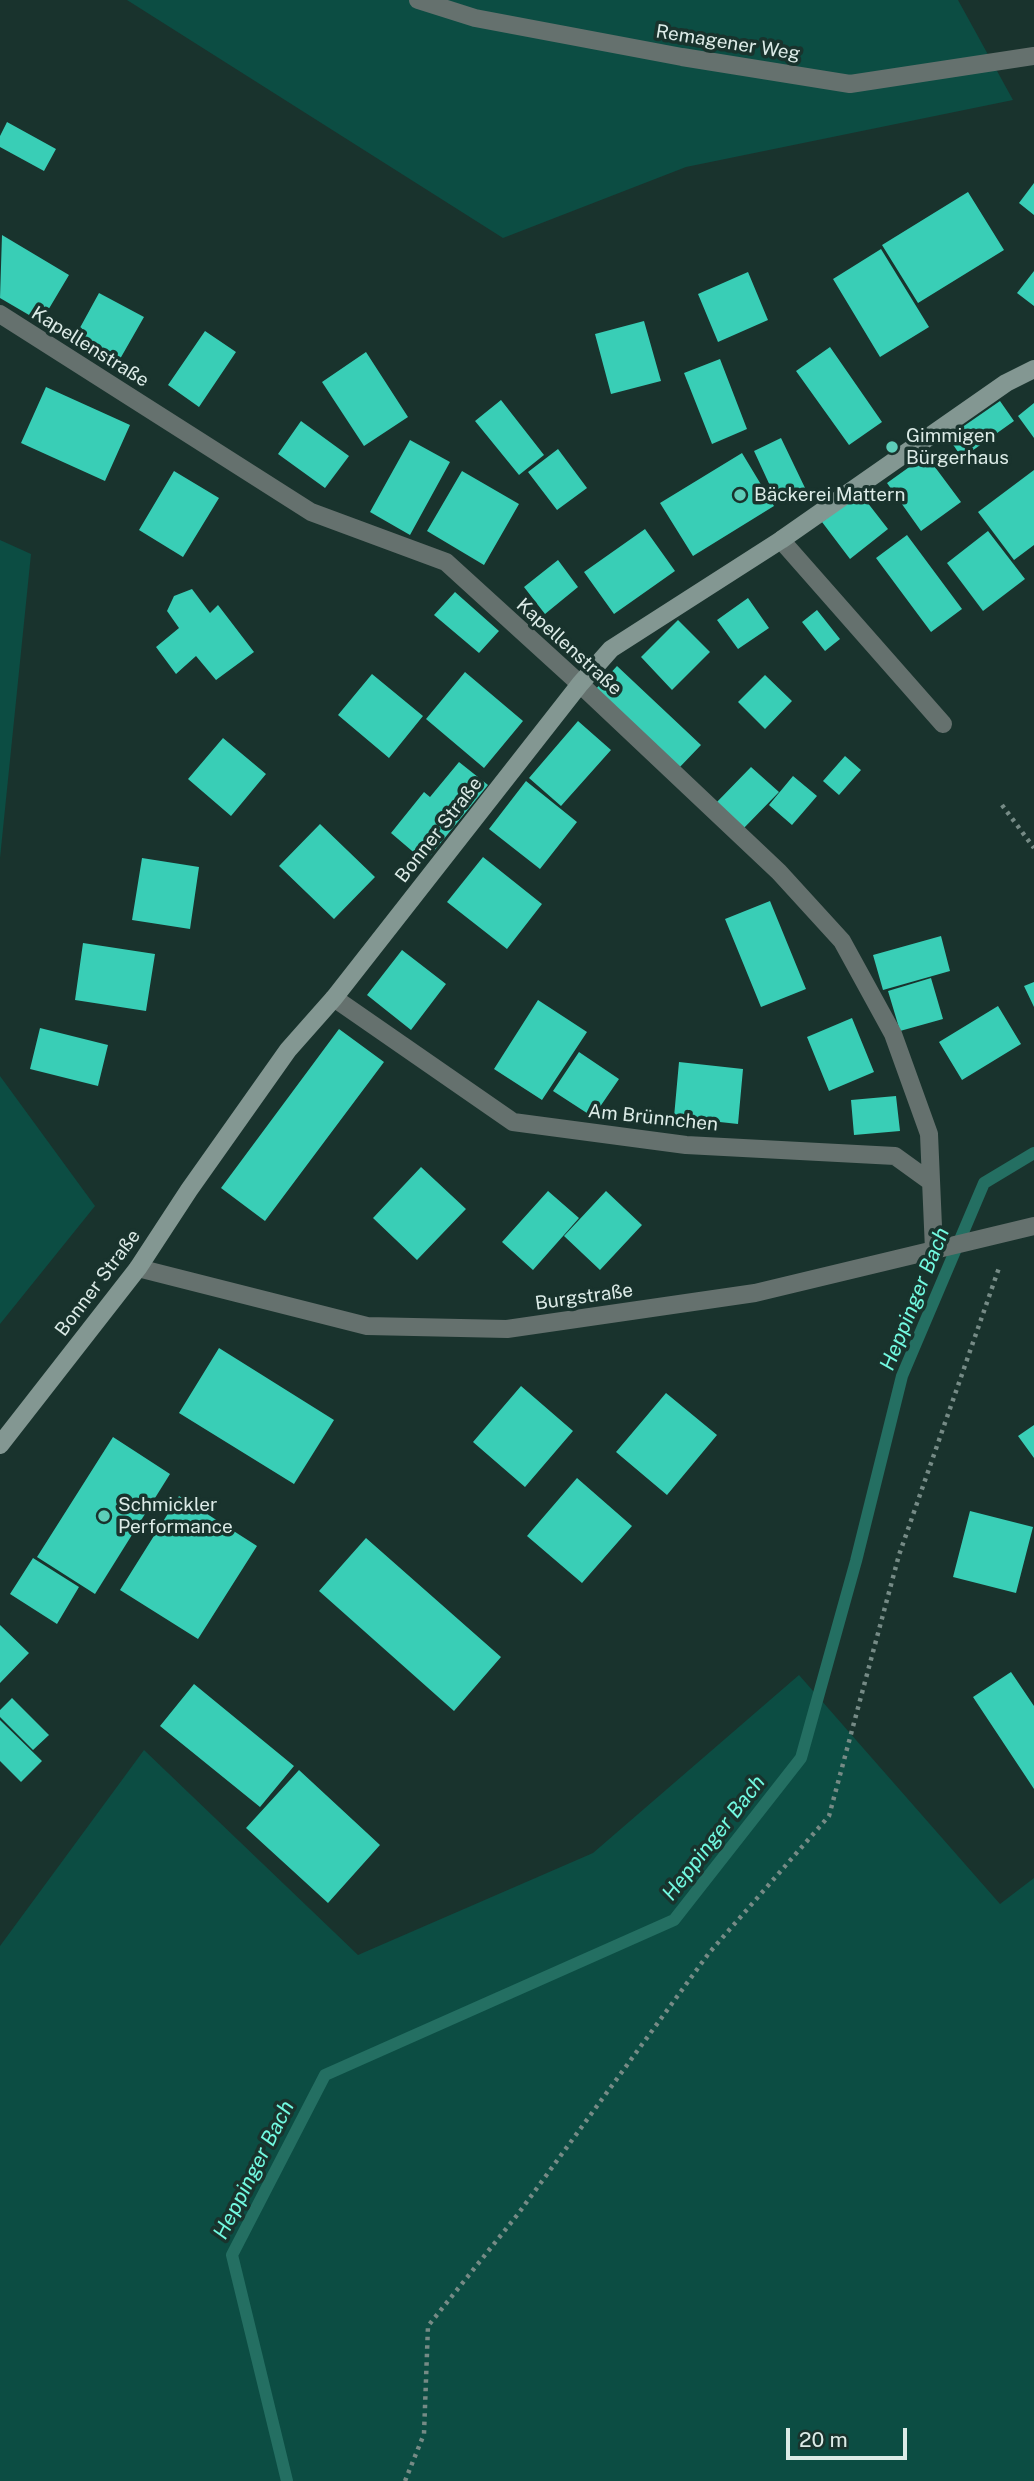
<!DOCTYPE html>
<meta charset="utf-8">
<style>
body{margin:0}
#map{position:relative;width:1034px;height:2481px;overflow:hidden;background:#19332d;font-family:"Public Sans",sans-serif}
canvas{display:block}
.scale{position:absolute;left:786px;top:2428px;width:121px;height:32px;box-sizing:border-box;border:4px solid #dcebe7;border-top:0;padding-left:9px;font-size:21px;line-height:24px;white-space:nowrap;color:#dcebe7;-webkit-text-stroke:5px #19332d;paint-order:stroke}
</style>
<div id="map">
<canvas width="1034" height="2481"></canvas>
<div class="scale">20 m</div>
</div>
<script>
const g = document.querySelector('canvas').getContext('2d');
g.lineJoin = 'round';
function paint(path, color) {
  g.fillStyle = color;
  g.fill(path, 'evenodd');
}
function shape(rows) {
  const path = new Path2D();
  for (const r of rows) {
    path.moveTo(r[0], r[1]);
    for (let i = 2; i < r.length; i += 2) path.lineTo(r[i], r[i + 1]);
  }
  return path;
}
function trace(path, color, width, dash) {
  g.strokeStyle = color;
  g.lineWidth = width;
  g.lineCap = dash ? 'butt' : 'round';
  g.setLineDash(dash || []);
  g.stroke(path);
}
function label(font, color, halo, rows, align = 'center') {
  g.font = font + ' "Public Sans",sans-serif';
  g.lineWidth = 7;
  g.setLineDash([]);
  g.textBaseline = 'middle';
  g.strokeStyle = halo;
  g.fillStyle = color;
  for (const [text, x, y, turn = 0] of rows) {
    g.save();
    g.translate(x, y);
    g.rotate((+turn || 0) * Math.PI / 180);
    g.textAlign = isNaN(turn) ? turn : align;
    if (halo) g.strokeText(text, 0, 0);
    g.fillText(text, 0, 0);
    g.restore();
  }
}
paint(shape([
 [127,0,958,0,1013,100,686,167,503,238],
 [0,540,31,554,0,858],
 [0,1076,95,1206,0,1324],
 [799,1675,1000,1904,1034,1878,1034,2481,0,2481,0,1946,144,1750,358,1955,593,1853]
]), '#0c4d43');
trace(shape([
 [287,2481,232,2255,325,2075,674,1920,801,1758,856,1561,902,1376,984,1183,1034,1153]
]), '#246f62', 12);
paint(shape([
 [7,122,56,149,44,171,0,147,0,136],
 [1034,183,1034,215,1019,203],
 [968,192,1004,250,918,303,882,245],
 [2,235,69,275,41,322,0,298],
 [881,249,929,327,880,357,833,279],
 [1034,271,1034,306,1017,293],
 [748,272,768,320,718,342,698,294],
 [99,293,144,317,120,359,76,335],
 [644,321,661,381,611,394,595,334],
 [205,331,236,352,199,407,168,385],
 [830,347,882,422,849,445,796,371],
 [366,352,408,417,364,446,322,382],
 [720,359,747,429,712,444,684,373],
 [46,387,130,425,105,481,21,443],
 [501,400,544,455,519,475,475,421],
 [1000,401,1014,421,962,458,948,437],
 [1034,403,1034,438,1018,416],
 [301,421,349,456,325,488,278,454],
 [781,438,806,490,778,503,754,451],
 [410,440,450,462,410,535,370,512],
 [558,449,587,488,557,510,528,472],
 [742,453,774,506,693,556,660,503],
 [926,455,961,502,921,531,887,483],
 [1034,470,1034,545,1014,560,978,512],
 [174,471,219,498,183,557,139,530],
 [462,471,519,504,484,565,427,531],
 [860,493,888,529,850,559,822,522],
 [645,529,675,571,614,614,584,572],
 [988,531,1025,579,983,611,947,563],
 [907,535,962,609,931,632,876,558],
 [558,560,578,587,545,614,524,587],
 [192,589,210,613,218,605,254,652,216,680,196,656,176,674,156,647,179,628,167,611,174,596],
 [455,592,499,631,479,653,434,615],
 [748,598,769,628,738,649,717,620],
 [817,610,840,639,825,651,802,622],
 [678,620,710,652,672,690,641,657],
 [617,666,701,745,677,770,594,691],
 [465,672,523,721,484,768,426,719],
 [372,674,423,716,389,758,338,715],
 [765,675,792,701,765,729,738,702],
 [578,721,611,750,561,806,529,778],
 [223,738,266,774,231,816,188,779],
 [845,756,861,770,839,795,823,781],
 [459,762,488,785,425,862,391,833,424,792,430,797],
 [751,767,779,792,742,830,715,804],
 [793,776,817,796,792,825,769,805],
 [526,781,577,822,540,869,489,829],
 [320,824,375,877,334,919,279,866],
 [483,857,542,904,507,949,447,902],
 [142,858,199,867,190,929,132,920],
 [770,901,806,989,761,1007,725,919],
 [941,936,950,971,883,990,873,955],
 [83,943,155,954,146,1011,75,1000],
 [402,950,446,984,411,1030,367,995],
 [931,978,943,1019,900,1031,888,991],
 [1034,982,1034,1007,1024,986],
 [538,1000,587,1032,542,1100,494,1069],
 [998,1006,1021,1044,962,1080,939,1042],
 [852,1018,874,1072,829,1091,807,1037],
 [40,1028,108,1045,98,1086,30,1069],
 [339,1029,384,1062,265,1221,221,1188],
 [579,1052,619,1079,593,1117,553,1091],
 [679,1062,743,1069,738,1124,674,1117],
 [896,1096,900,1131,854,1135,851,1100],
 [421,1167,466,1209,417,1260,373,1218],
 [548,1191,579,1218,533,1270,502,1242],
 [606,1191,642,1225,600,1270,564,1236],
 [219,1348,334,1420,294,1484,179,1413],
 [521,1386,573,1431,525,1487,473,1442],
 [666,1393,717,1435,667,1495,616,1452],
 [1034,1425,1034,1458,1018,1436],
 [113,1437,170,1474,95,1594,37,1557],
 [577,1478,632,1526,582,1583,527,1536],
 [179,1496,257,1546,198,1639,120,1590],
 [970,1511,1033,1527,1016,1593,953,1577],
 [366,1538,501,1657,454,1711,319,1591],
 [33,1558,79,1587,57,1624,10,1594],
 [0,1625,29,1653,0,1683],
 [1011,1672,1034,1706,1034,1789,973,1697],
 [194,1684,294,1766,260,1807,160,1726],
 [12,1698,49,1735,33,1750,0,1717,0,1710],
 [0,1720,42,1761,21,1782,0,1761],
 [299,1770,380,1845,328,1903,246,1828]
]), '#39ceb6');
trace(shape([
 [1002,805,1034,848],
 [405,2481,424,2434,428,2326,518,2214,709,1953,829,1816,899,1555,1000,1265]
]), '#768b86', 4.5, [3.5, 5]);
trace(shape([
 [418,0,475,18,682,57,850,84,1034,56],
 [781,540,943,724]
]), '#65716e', 18);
trace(shape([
 [0,314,311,512,446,562,580,684,779,872,842,941,893,1034,929,1134,934,1250],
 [334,998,513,1122,686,1145,895,1156,931,1182],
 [138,1268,367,1326,507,1329,755,1293,1034,1226]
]), '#65716e', 18);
trace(shape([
 [0,1445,138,1268,189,1190,288,1050,334,998,580,684,611,649,781,540,1006,383,1034,369]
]), '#839792', 18);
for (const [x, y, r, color] of [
 [892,447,7,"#5dceb9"],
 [740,495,7,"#5dceb9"],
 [104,1516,7,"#5dceb9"]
]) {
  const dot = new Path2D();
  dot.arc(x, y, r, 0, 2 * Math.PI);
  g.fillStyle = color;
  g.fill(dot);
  trace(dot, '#19332d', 2.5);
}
label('19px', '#dcebe7', '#19332d', [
 ["Remagener Weg",728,43,9],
 ["Kapellenstraße",90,347,32],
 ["Kapellenstraße",569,647,42],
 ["Bonner Straße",439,830,-52],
 ["Am Brünnchen",653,1118,6],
 ["Bonner Straße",98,1283,-53],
 ["Burgstraße",584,1297,-8]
]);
label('19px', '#dcebe7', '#19332d', [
 ["Gimmigen",906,436],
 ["Bürgerhaus",906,458],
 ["Bäckerei Mattern",754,495],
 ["Schmickler",118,1505],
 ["Performance",118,1527]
], 'left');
label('italic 21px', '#72fae1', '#19332d', [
 ["Heppinger Bach",915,1299,-68],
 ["Heppinger Bach",714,1838,-52],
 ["Heppinger Bach",254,2170,-63]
]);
</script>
